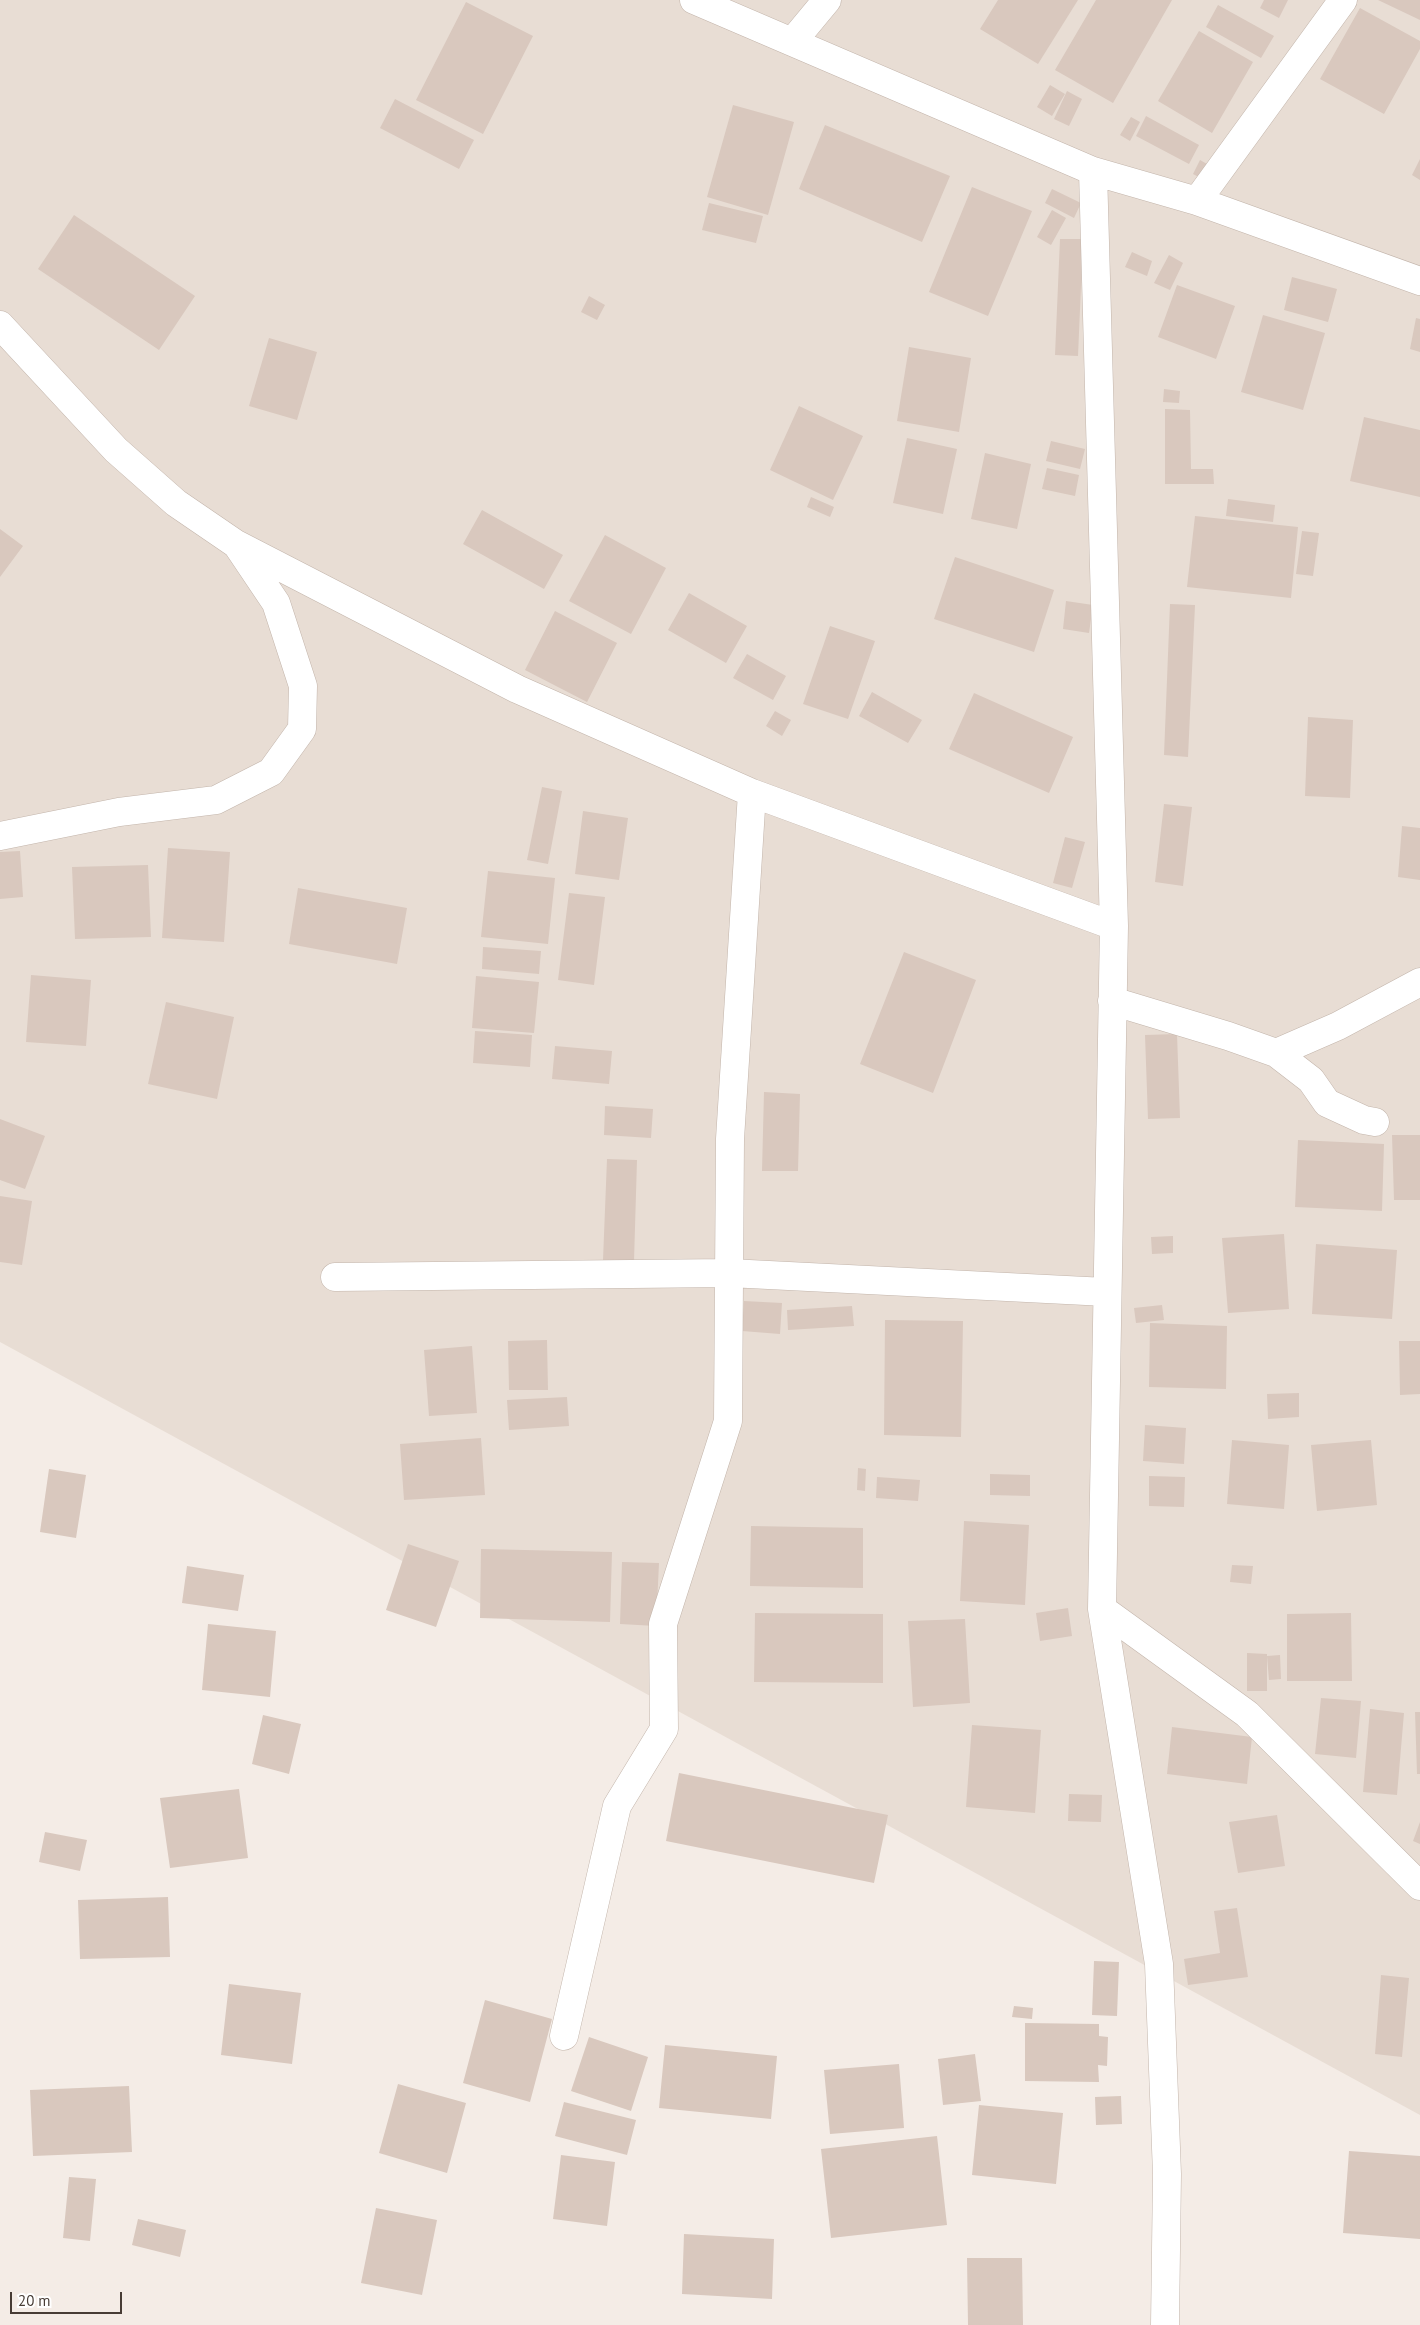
<!DOCTYPE html>
<style>
body{margin:0}
#map{position:relative;width:1420px;height:2325px;overflow:hidden;background:#f4ece6;font-family:"PT Sans",sans-serif}
canvas{display:block}
.scale{position:absolute;left:10px;top:2292px;width:112px;height:22px;box-sizing:border-box;border:2px solid #473c35;border-top:0;padding-left:6px;font-size:15px;line-height:18px;white-space:nowrap;color:#473c35;-webkit-text-stroke:4px #fff;paint-order:stroke}
</style>
<div id="map">
<canvas width="1420" height="2325"></canvas>
<div class="scale">20 m</div>
</div>
<script>
const g = document.querySelector('canvas').getContext('2d');
g.lineJoin = 'round';
function paint(path, color) {
  g.fillStyle = color;
  g.fill(path, 'evenodd');
}
function shape(rows) {
  const path = new Path2D();
  for (const r of rows) {
    path.moveTo(r[0], r[1]);
    for (let i = 2; i < r.length; i += 2) path.lineTo(r[i], r[i + 1]);
  }
  return path;
}
function trace(path, color, width, dash) {
  g.strokeStyle = color;
  g.lineWidth = width;
  g.lineCap = dash ? 'butt' : 'round';
  g.setLineDash(dash || []);
  g.stroke(path);
}
paint(shape([
 [0,0,1420,0,1420,2115,0,1342]
]), '#e8ddd4');
paint(shape([
 [998,0,1078,0,1038,64,980,29],
 [1096,0,1172,0,1113,103,1055,70],
 [1264,0,1288,0,1279,18,1260,8],
 [1378,0,1420,0,1420,20],
 [466,2,533,36,483,134,416,100],
 [1218,5,1274,36,1261,58,1206,27],
 [1360,8,1420,41,1420,49,1384,114,1320,79],
 [1199,31,1253,62,1212,133,1158,101],
 [1050,85,1065,94,1052,116,1037,107],
 [1067,91,1082,99,1069,126,1054,119],
 [395,99,474,140,459,169,380,128],
 [733,105,794,122,768,215,707,197],
 [1146,116,1199,145,1189,164,1136,136],
 [1131,117,1140,122,1130,141,1120,135],
 [825,125,950,176,922,242,799,189],
 [1420,159,1420,180,1412,175],
 [1200,160,1221,172,1214,185,1193,174],
 [972,187,1032,211,988,316,929,292],
 [1052,189,1081,203,1074,218,1045,203],
 [709,203,763,216,756,243,702,230],
 [1052,210,1066,218,1051,245,1037,237],
 [74,215,195,296,159,350,38,269],
 [1060,239,1083,239,1078,356,1055,355],
 [1132,252,1152,261,1147,276,1125,267],
 [1169,255,1183,263,1170,290,1154,283],
 [1292,277,1337,289,1328,322,1284,310],
 [1177,285,1235,306,1216,359,1158,337],
 [589,296,605,305,597,320,581,312],
 [1263,315,1325,333,1303,410,1241,392],
 [1416,318,1420,319,1420,352,1410,349],
 [269,338,317,352,297,420,249,406],
 [909,347,971,358,959,432,897,421],
 [1164,389,1180,391,1179,403,1163,402],
 [799,406,863,436,833,500,770,470],
 [1165,409,1190,410,1191,469,1213,469,1214,484,1165,484],
 [1364,417,1420,430,1420,497,1350,481],
 [907,438,957,449,943,514,893,503],
 [1051,441,1085,449,1080,469,1046,461],
 [985,453,1031,464,1017,529,971,519],
 [1047,468,1079,475,1075,496,1042,489],
 [811,497,834,507,830,517,807,507],
 [1228,499,1275,505,1273,522,1226,516],
 [482,510,563,555,544,589,463,544],
 [1195,516,1298,527,1291,598,1187,587],
 [0,529,23,546,0,577],
 [1302,531,1319,533,1313,576,1296,574],
 [605,535,666,568,631,634,569,601],
 [955,557,1054,590,1034,652,934,619],
 [689,593,747,626,726,663,668,630],
 [1066,601,1093,605,1089,633,1063,629],
 [1170,604,1195,605,1188,757,1164,755],
 [555,611,617,643,587,702,525,670],
 [830,626,875,641,848,719,803,704],
 [747,654,786,676,773,700,733,678],
 [872,692,922,720,908,743,859,716],
 [974,693,1073,737,1049,793,949,749],
 [775,711,791,720,782,736,766,726],
 [1308,717,1353,720,1350,798,1305,796],
 [542,787,562,791,548,864,527,860],
 [1164,804,1192,807,1183,886,1155,882],
 [583,811,628,818,619,880,575,874],
 [1402,826,1420,828,1420,880,1398,877],
 [1065,837,1085,842,1072,888,1053,883],
 [168,848,230,852,224,942,162,938],
 [20,851,23,897,0,899,0,852],
 [148,865,151,937,75,939,72,867],
 [488,871,555,878,548,944,481,937],
 [298,888,407,908,397,964,289,944],
 [569,893,605,897,594,985,558,980],
 [483,947,541,951,539,974,482,969],
 [904,952,976,980,933,1093,860,1064],
 [31,975,91,980,86,1046,26,1042],
 [476,976,539,982,534,1033,472,1028],
 [166,1002,234,1017,217,1099,148,1084],
 [475,1031,532,1035,530,1067,473,1063],
 [1177,1034,1180,1118,1148,1119,1145,1035],
 [555,1046,612,1051,609,1084,552,1079],
 [764,1092,800,1094,798,1171,762,1171],
 [605,1106,653,1109,651,1138,604,1135],
 [0,1119,45,1136,25,1189,0,1180],
 [1392,1135,1420,1135,1420,1200,1394,1200],
 [1298,1140,1384,1144,1382,1211,1295,1207],
 [607,1159,637,1160,634,1261,603,1260],
 [0,1196,32,1201,22,1265,0,1262],
 [1284,1234,1289,1309,1228,1313,1222,1238],
 [1173,1236,1173,1253,1152,1254,1151,1237],
 [1316,1244,1397,1250,1392,1319,1312,1314],
 [744,1301,782,1303,780,1334,742,1331],
 [1162,1305,1164,1320,1136,1323,1134,1308],
 [852,1306,854,1326,788,1330,787,1310],
 [885,1320,963,1321,961,1437,884,1435],
 [1150,1323,1227,1326,1226,1389,1149,1387],
 [547,1340,548,1390,509,1390,508,1341],
 [1399,1341,1420,1341,1420,1394,1400,1395],
 [472,1346,477,1413,429,1416,424,1350],
 [1299,1393,1299,1417,1268,1419,1267,1394],
 [567,1397,569,1426,509,1430,507,1400],
 [1145,1425,1186,1428,1184,1464,1143,1461],
 [481,1438,485,1495,404,1500,400,1444],
 [1232,1440,1289,1445,1284,1509,1227,1504],
 [1371,1440,1377,1505,1317,1511,1311,1445],
 [858,1468,866,1469,865,1491,857,1490],
 [49,1469,86,1475,76,1538,40,1532],
 [990,1474,1030,1475,1030,1496,990,1495],
 [1149,1476,1185,1477,1184,1507,1149,1506],
 [877,1477,920,1480,918,1501,876,1498],
 [964,1521,1029,1525,1025,1605,960,1601],
 [751,1526,863,1528,863,1588,750,1586],
 [408,1544,459,1561,436,1627,386,1610],
 [481,1549,612,1552,610,1622,480,1618],
 [622,1562,659,1563,656,1626,620,1624],
 [1232,1565,1253,1566,1251,1584,1230,1582],
 [187,1566,244,1575,238,1611,182,1603],
 [1068,1608,1072,1636,1040,1641,1036,1613],
 [755,1613,883,1614,883,1683,754,1682],
 [1351,1613,1352,1681,1287,1681,1287,1614],
 [965,1619,970,1703,913,1707,908,1621],
 [208,1624,276,1631,270,1697,202,1690],
 [1247,1653,1267,1654,1267,1691,1247,1691],
 [1280,1655,1281,1679,1269,1680,1267,1656],
 [1321,1698,1361,1701,1356,1758,1315,1754],
 [1370,1709,1404,1713,1397,1795,1363,1792],
 [1415,1712,1420,1712,1420,1774,1417,1774],
 [263,1715,301,1724,289,1774,252,1764],
 [972,1725,1041,1730,1035,1813,966,1807],
 [1172,1727,1252,1737,1247,1784,1167,1774],
 [679,1773,888,1815,874,1883,666,1841],
 [239,1789,248,1858,170,1868,160,1798],
 [1069,1794,1102,1795,1101,1822,1068,1821],
 [1277,1815,1285,1866,1238,1873,1229,1822],
 [1420,1822,1420,1844,1413,1841],
 [45,1832,87,1840,80,1871,39,1862],
 [168,1897,170,1957,80,1959,78,1900],
 [1237,1908,1248,1977,1188,1985,1184,1959,1220,1953,1214,1911],
 [1094,1961,1119,1962,1117,2016,1092,2015],
 [1381,1975,1409,1978,1402,2057,1375,2054],
 [229,1984,301,1993,292,2064,221,2055],
 [485,2000,552,2019,530,2102,463,2083],
 [1014,2006,1033,2008,1032,2019,1012,2017],
 [1025,2023,1099,2024,1099,2036,1108,2037,1107,2066,1098,2065,1099,2082,1025,2081],
 [589,2037,648,2057,631,2111,571,2091],
 [665,2045,777,2056,771,2119,659,2108],
 [975,2054,981,2101,943,2105,938,2059],
 [899,2064,904,2128,830,2134,824,2070],
 [398,2084,466,2103,447,2173,379,2153],
 [129,2086,132,2152,33,2156,30,2090],
 [1121,2096,1122,2124,1096,2125,1095,2097],
 [564,2102,636,2120,627,2155,555,2136],
 [979,2105,1063,2113,1056,2184,972,2175],
 [937,2136,947,2225,831,2238,821,2149],
 [1349,2151,1420,2156,1420,2239,1343,2233],
 [561,2155,615,2162,607,2226,553,2219],
 [69,2177,96,2179,90,2241,63,2238],
 [376,2208,437,2220,422,2295,361,2283],
 [138,2219,186,2230,180,2257,132,2245],
 [684,2234,774,2239,772,2299,682,2294],
 [967,2258,1022,2258,1023,2325,968,2325]
]), '#d9c8be');
const minor = shape([
 [694,0,1093,171,1197,201,1420,281],
 [793,41,827,0],
 [1093,171,1114,926,1102,1609,1159,1964,1167,2174,1165,2325],
 [1197,201,1343,0],
 [0,325,116,450,176,503,236,544,517,689,752,793,1114,926],
 [0,836,119,812,216,800,271,772,302,729,303,686,276,603,237,545],
 [1112,1001,1228,1036,1276,1053,1338,1026,1420,982],
 [1276,1053,1311,1080,1327,1103,1364,1120,1375,1122],
 [335,1277,729,1273,1106,1292],
 [1102,1609,1247,1714,1420,1886],
 [564,2036,617,1806,664,1729,663,1624,728,1421,730,1139,752,793]
]);
trace(minor, '#c3b5ab', 29);
trace(minor, '#fff', 28);
</script>
